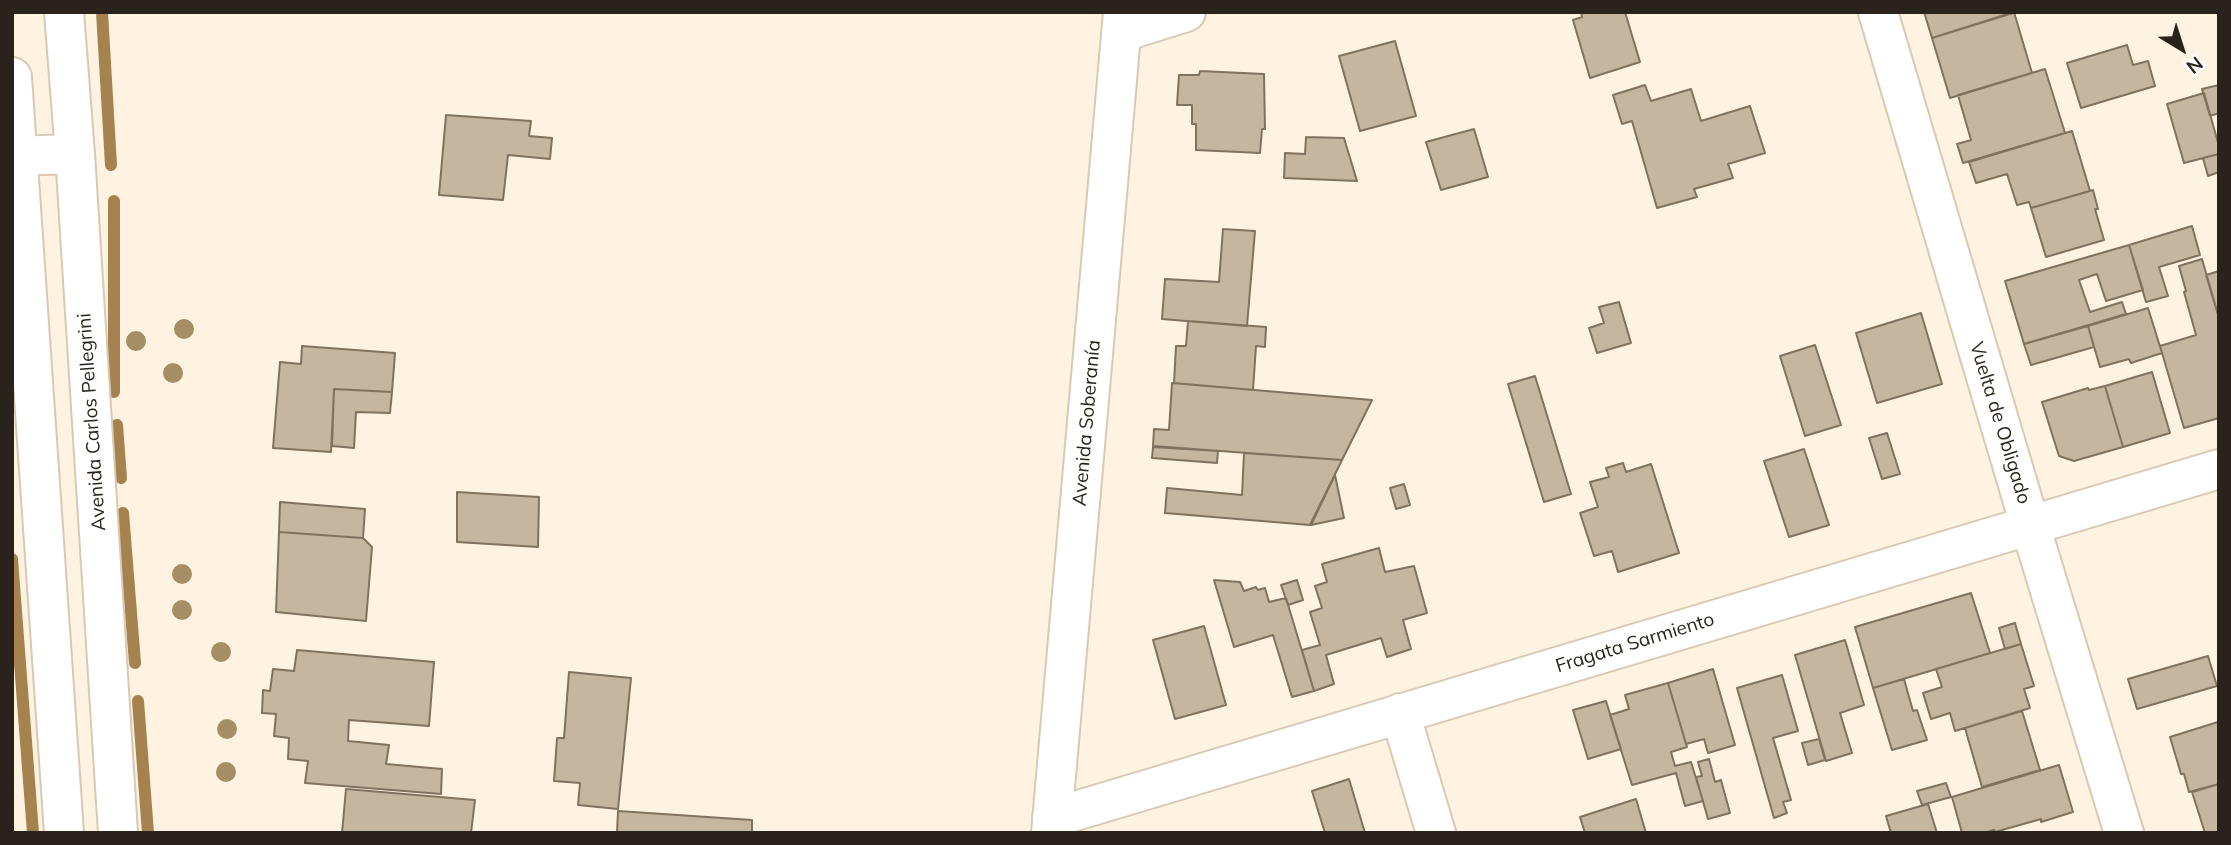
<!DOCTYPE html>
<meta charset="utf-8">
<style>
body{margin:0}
#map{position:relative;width:2231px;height:845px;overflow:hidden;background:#fef2e0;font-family:Mulish,sans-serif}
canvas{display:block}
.frame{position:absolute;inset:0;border:14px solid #29231b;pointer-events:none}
.north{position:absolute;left:2147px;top:14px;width:70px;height:70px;-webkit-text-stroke:5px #fff;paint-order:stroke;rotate:142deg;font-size:19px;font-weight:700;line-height:28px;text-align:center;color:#29231b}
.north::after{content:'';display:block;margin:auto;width:24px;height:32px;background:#29231b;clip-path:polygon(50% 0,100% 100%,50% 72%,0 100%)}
</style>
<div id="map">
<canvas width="2231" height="845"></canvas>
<div class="frame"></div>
<div class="north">N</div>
</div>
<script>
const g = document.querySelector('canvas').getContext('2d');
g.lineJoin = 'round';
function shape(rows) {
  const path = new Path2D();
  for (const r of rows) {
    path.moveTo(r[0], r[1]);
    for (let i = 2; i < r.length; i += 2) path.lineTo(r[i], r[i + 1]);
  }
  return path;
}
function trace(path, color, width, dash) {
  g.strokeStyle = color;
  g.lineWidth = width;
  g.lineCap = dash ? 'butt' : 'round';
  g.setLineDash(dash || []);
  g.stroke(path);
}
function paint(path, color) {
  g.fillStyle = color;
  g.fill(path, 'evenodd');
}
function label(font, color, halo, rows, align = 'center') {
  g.font = font + ' Mulish,sans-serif';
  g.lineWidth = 7;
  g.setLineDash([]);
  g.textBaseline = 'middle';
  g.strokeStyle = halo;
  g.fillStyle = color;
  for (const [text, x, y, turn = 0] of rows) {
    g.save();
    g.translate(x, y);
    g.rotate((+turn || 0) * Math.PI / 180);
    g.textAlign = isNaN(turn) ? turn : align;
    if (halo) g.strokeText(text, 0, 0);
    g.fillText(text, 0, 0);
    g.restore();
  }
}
trace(shape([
 [102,12,111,165],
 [114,201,114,392],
 [117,425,121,478],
 [123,513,135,663],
 [12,559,33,833],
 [138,701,148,833]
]), '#a6834e', 12);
const building = shape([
 [1581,12,1625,12,1640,62,1590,78,1573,20,1582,17,1581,12],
 [1924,12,2012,12,2013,13,1932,38,1924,12],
 [2014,12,2032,73,1950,98,1932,38,2014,12],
 [1395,41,1416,116,1360,131,1339,56,1395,41],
 [2127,45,2133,65,2148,61,2155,86,2081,108,2067,63,2127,45],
 [2045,69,2065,133,1963,163,1957,144,1971,140,1958,95,2045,69],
 [1200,71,1264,74,1265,129,1262,129,1260,153,1196,150,1196,124,1192,124,1192,105,1177,105,1179,75,1199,75,1200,71],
 [1645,85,1651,101,1691,89,1701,121,1750,106,1765,153,1728,164,1733,178,1694,189,1697,197,1657,208,1632,121,1622,124,1613,95,1645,85],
 [2219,85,2219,113,2210,116,2202,89,2219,85],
 [2204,93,2219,146,2219,154,2184,163,2167,104,2204,93],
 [446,115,531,121,529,136,552,138,550,159,508,155,503,200,439,195,446,115],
 [1474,129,1488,177,1441,190,1426,142,1474,129],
 [2072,131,2090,191,2031,208,2029,202,2017,205,2007,174,1976,183,1969,162,2072,131],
 [1306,137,1344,138,1357,181,1284,178,1285,153,1305,154,1306,137],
 [2219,154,2219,172,2208,176,2203,158,2219,154],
 [2093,190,2098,209,2095,209,2104,240,2046,257,2031,208,2093,190],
 [2192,226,2200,255,2159,267,2168,296,2146,302,2129,245,2192,226],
 [1223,229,1255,231,1247,326,1162,319,1165,279,1219,282,1223,229],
 [2129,245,2143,290,2106,301,2097,274,2079,280,2090,312,2122,302,2126,314,2024,344,2005,281,2129,245],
 [2202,259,2219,318,2219,418,2184,428,2160,346,2196,335,2184,292,2186,291,2179,266,2202,259],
 [2219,271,2219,318,2206,275,2219,271],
 [1619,302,1631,343,1597,353,1589,328,1604,323,1599,307,1619,302],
 [2148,308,2162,353,2131,363,2129,359,2100,367,2088,326,2148,308],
 [1921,313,1942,384,1877,403,1856,333,1921,313],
 [1188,321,1266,327,1265,347,1256,346,1253,390,1174,383,1176,346,1186,346,1188,321],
 [2088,326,2094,347,2031,365,2024,344,2088,326],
 [1815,345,1841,425,1805,436,1780,356,1815,345],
 [302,346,395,353,392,392,334,389,331,452,273,448,280,362,301,364,302,346],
 [2152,372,2170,433,2123,447,2105,386,2152,372],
 [1535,376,1571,494,1544,502,1508,384,1535,376],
 [1172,383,1372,400,1342,460,1153,446,1154,429,1169,430,1172,383],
 [2105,386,2123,447,2074,461,2059,456,2042,402,2088,388,2089,390,2105,386],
 [334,389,392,392,390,413,356,412,354,448,332,446,334,389],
 [1887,433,1900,474,1882,479,1869,438,1887,433],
 [1153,447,1218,451,1217,463,1152,458,1153,447],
 [1804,449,1829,525,1789,537,1764,461,1804,449],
 [1244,453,1342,460,1310,525,1165,513,1167,488,1242,495,1244,453],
 [1623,463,1626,472,1651,464,1679,553,1618,572,1612,551,1594,556,1580,513,1598,507,1590,482,1609,477,1606,468,1623,463],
 [1335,475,1344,518,1311,525,1335,475],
 [1404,484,1410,505,1396,509,1390,488,1404,484],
 [457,492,539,497,538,547,457,542,457,492],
 [280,502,365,509,363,538,279,532,280,502],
 [279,532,363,538,372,547,366,621,276,612,279,532],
 [1379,548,1385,572,1414,566,1427,613,1403,620,1411,649,1387,657,1381,638,1326,655,1334,684,1314,691,1302,650,1320,645,1310,612,1322,608,1315,586,1327,582,1322,564,1379,548],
 [1214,580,1240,582,1244,591,1256,587,1258,590,1265,588,1269,602,1286,598,1314,691,1292,697,1273,635,1234,647,1214,580],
 [1297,580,1303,600,1288,605,1281,585,1297,580],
 [1971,593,1990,653,1873,688,1855,627,1971,593],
 [2015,623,2021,644,2005,649,1999,628,2015,623],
 [1204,626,1226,705,1175,719,1153,640,1204,626],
 [1845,640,1864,705,1840,713,1852,753,1826,761,1795,655,1845,640],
 [2021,644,2034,686,2024,689,2030,708,1955,731,1950,713,1931,719,1923,693,1942,687,1936,669,2021,644],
 [297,650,434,662,429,726,349,720,348,741,389,745,386,764,442,769,441,794,305,783,308,761,288,759,289,738,274,736,276,714,262,713,263,690,270,691,273,669,294,671,297,650],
 [2208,656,2217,686,2137,709,2128,679,2208,656],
 [1713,669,1735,745,1708,753,1704,739,1686,744,1668,683,1713,669],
 [569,672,631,678,618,809,578,805,580,783,554,781,557,738,564,738,569,672],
 [1782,675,1798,731,1773,738,1791,800,1783,802,1787,813,1774,818,1737,688,1782,675],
 [1904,679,1913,711,1917,710,1927,740,1892,750,1873,688,1904,679],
 [1668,683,1687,747,1671,752,1675,766,1691,762,1703,801,1685,806,1676,773,1632,785,1610,715,1629,709,1625,695,1668,683],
 [1606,701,1621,749,1588,759,1573,710,1606,701],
 [2022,711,2040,770,1982,787,1965,728,2022,711],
 [2218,722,2219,784,2189,792,2184,774,2181,774,2170,737,2218,722],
 [1819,739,1825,760,1808,765,1802,743,1819,739],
 [1709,759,1715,782,1721,780,1730,813,1708,819,1696,777,1702,776,1698,762,1709,759],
 [2059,765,2073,812,2041,822,2041,819,1995,832,1994,830,1984,833,1962,833,1952,797,2059,765],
 [1349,779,1365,833,1325,833,1312,791,1349,779],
 [1946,783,1951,797,1922,805,1917,791,1946,783],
 [2219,784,2219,833,2205,833,2192,792,2219,784],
 [346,789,475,800,471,833,342,833,346,789],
 [1636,799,1646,833,1585,833,1580,817,1636,799],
 [1928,804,1937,833,1891,833,1886,816,1928,804],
 [618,811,752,820,752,833,617,833,618,811]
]);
paint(building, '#c5b6a0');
trace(building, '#80725e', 2);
const minor = shape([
 [1878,12,2030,525,2124,833],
 [1122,32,1186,12],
 [12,156,75,154],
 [1400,713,1436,833],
 [1052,818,2219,469]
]);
const tertiary = shape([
 [1051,833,1123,12]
]);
const secondary = shape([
 [64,12,75,154,118,833],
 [12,77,64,833]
]);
trace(minor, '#d8c9b3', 42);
trace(tertiary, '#d8c9b3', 42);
trace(secondary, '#d8c9b3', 42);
trace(minor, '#fff', 38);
trace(tertiary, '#fff', 38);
trace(secondary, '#fff', 38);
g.fillStyle = '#a58e65';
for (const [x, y] of [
 [184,329],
 [136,341],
 [173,373],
 [182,574],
 [182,610],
 [221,652],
 [227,729],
 [226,772]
]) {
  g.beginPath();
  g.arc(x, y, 10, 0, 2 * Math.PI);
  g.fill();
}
label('19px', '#29231b', '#fff', [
 ["Avenida Carlos Pellegrini",92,422,-94],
 ["Avenida Soberanía",1087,423,-85],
 ["Vuelta de Obligado",2000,423,73],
 ["Fragata Sarmiento",1635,643,-17]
]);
</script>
